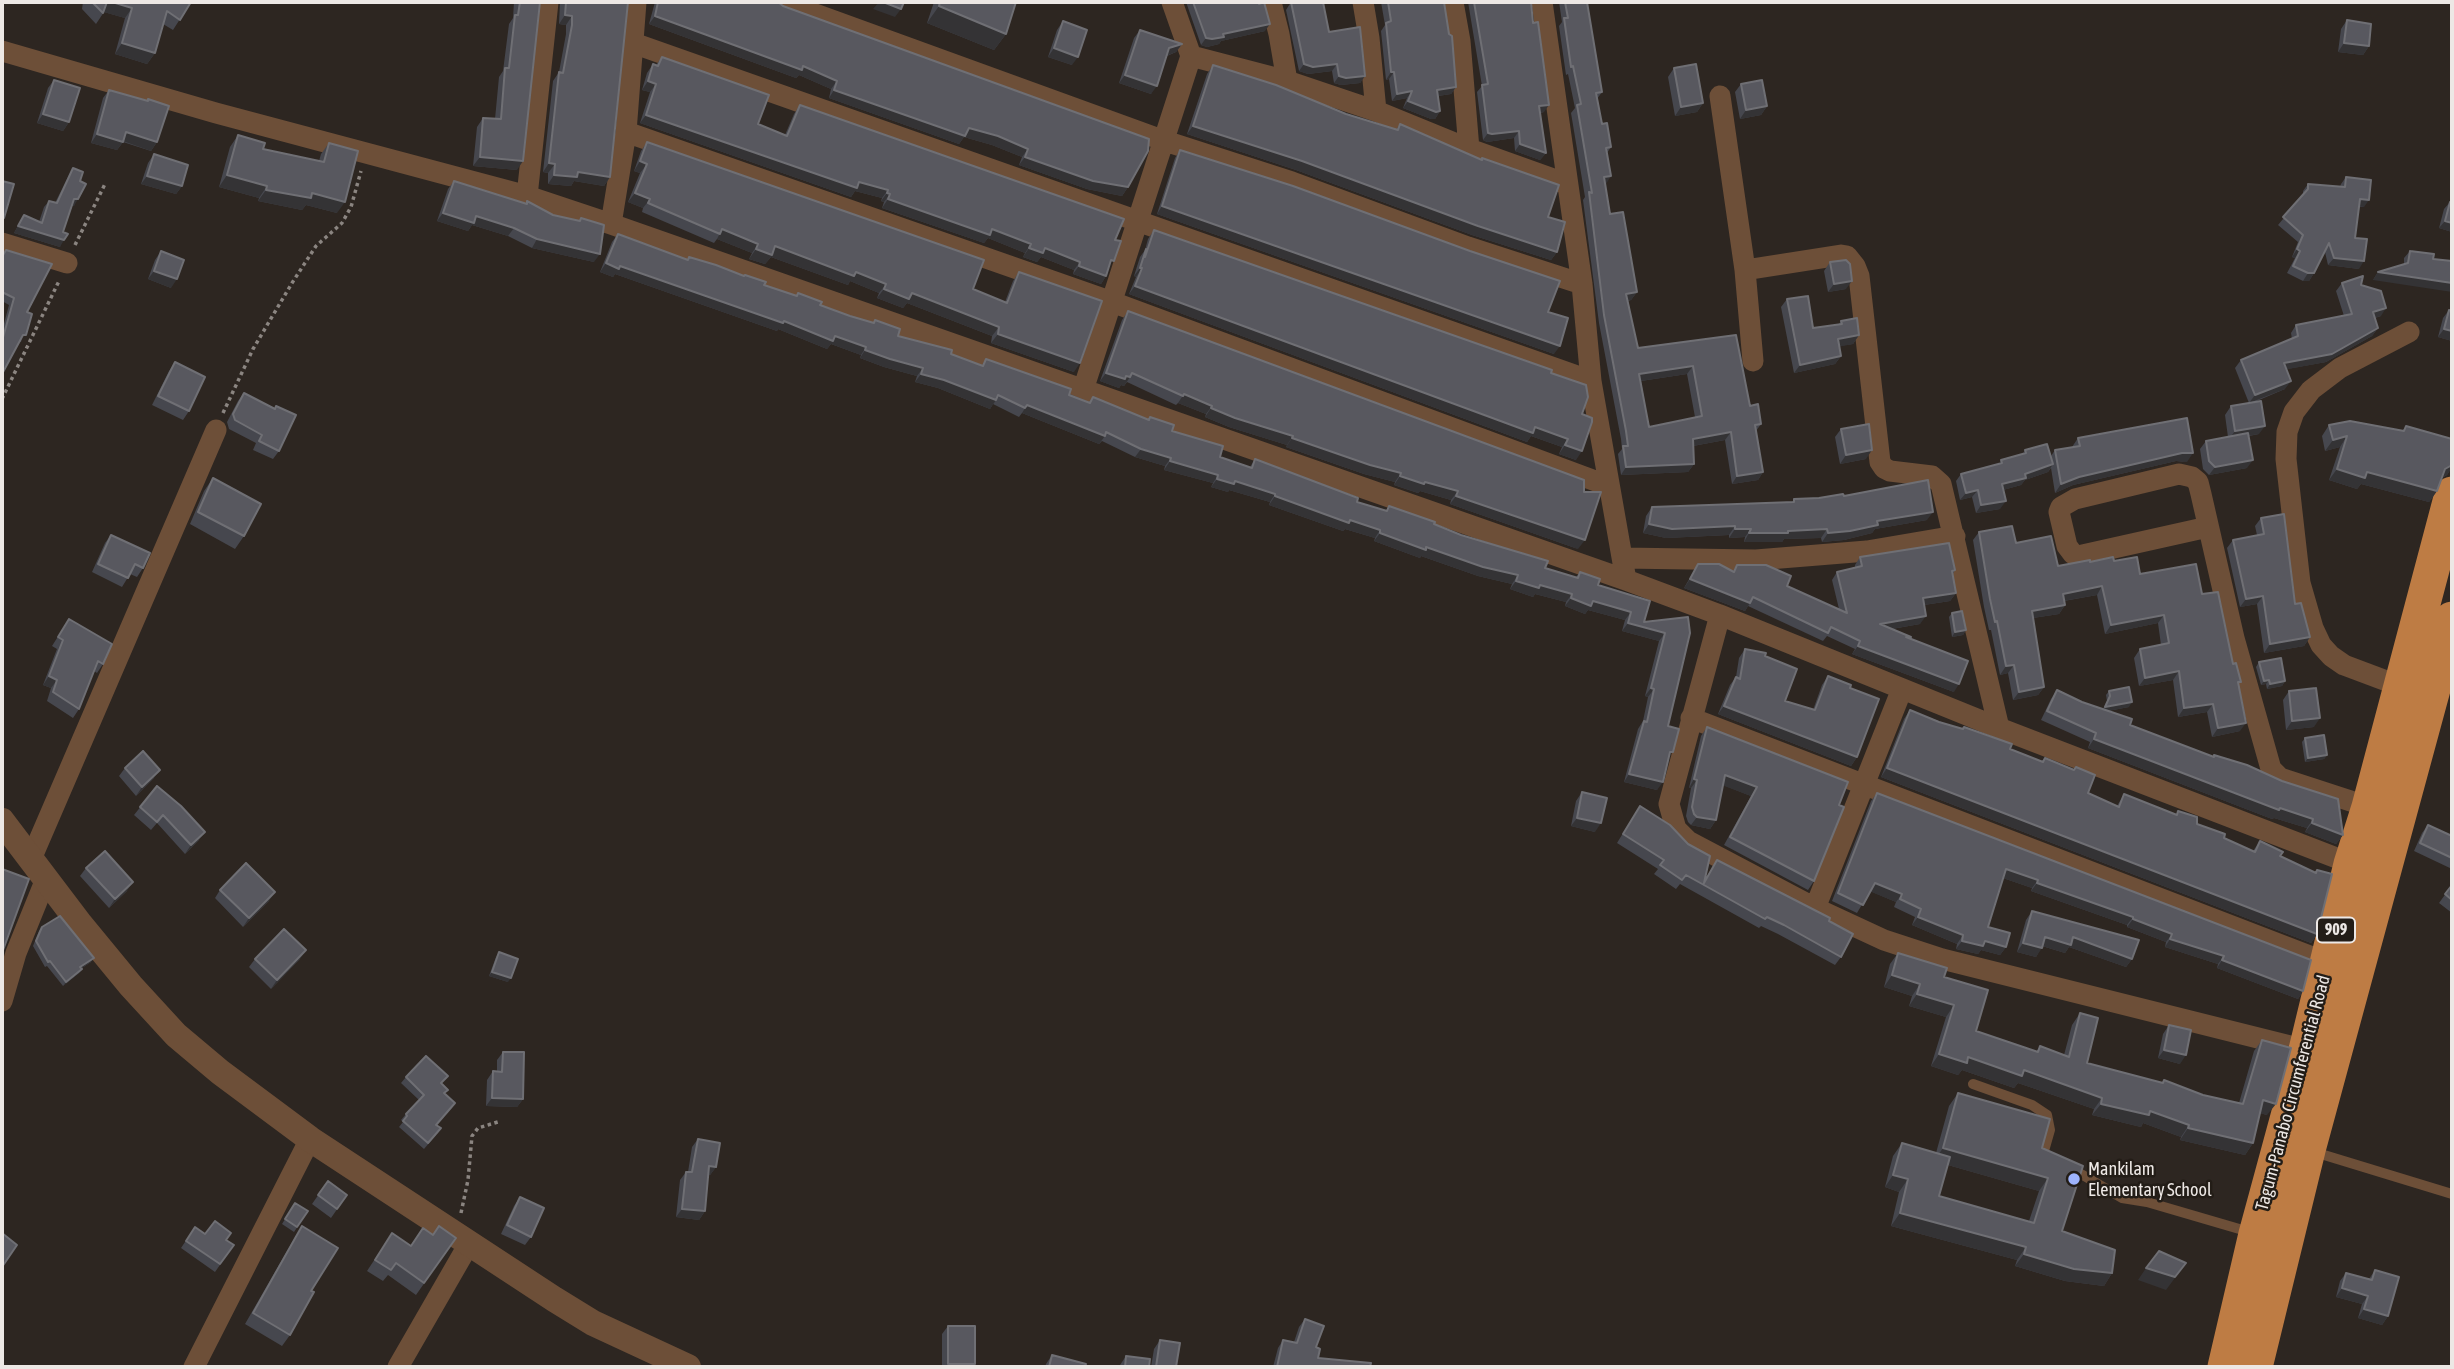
<!DOCTYPE html>
<style>
body{margin:0}
#map{position:relative;width:2454px;height:1369px;overflow:hidden;background:#2d2621;font-family:"Asap Condensed",sans-serif}
canvas{display:block}
.frame{position:absolute;inset:0;border:4px solid #ede8e5;pointer-events:none}
</style>
<div id="map">
<canvas width="2454" height="1369"></canvas>
<div class="frame"></div>
</div>
<script>
const g = document.querySelector('canvas').getContext('2d');
g.lineJoin = 'round';
function shape(rows) {
  const path = new Path2D();
  for (const r of rows) {
    path.moveTo(r[0], r[1]);
    for (let i = 2; i < r.length; i += 2) path.lineTo(r[i], r[i + 1]);
  }
  return path;
}
function trace(path, color, width, dash) {
  g.strokeStyle = color;
  g.lineWidth = width;
  g.lineCap = dash ? 'butt' : 'round';
  g.setLineDash(dash || []);
  g.stroke(path);
}
function paint(path, color) {
  g.fillStyle = color;
  g.fill(path, 'evenodd');
}
function label(font, color, halo, rows, align = 'center') {
  g.font = font + ' "Asap Condensed",sans-serif';
  g.lineWidth = 5;
  g.setLineDash([]);
  g.textBaseline = 'middle';
  g.strokeStyle = halo;
  g.fillStyle = color;
  for (const [text, x, y, turn = 0] of rows) {
    g.save();
    g.translate(x, y);
    g.rotate((+turn || 0) * Math.PI / 180);
    g.textAlign = isNaN(turn) ? turn : align;
    if (halo) g.strokeText(text, 0, 0);
    g.fillText(text, 0, 0);
    g.restore();
  }
}
trace(shape([
 [75,245,105,184],
 [2,399,59,281],
 [223,413,253,349,292,283,316,246,342,223,351,207,361,171],
 [461,1213,468,1180,472,1136,478,1128,501,1121]
]), '#8b8581', 3.5, [3.5, 3.5]);
trace(shape([
 [1973,1084,2032,1105,2047,1115,2050,1130,2044,1151,2046,1156,2050,1160],
 [2311,1151,2452,1194],
 [2069,1167,2122,1198,2147,1202,2253,1233]
]), '#6d4f38', 10);
trace(shape([
 [782,2,1165,141,1292,182,1468,247,1582,284],
 [1271,2,1279,34,1287,81],
 [1363,2,1369,38,1376,111],
 [1453,2,1460,41,1469,149],
 [1542,2,1582,284,1591,381,1626,580],
 [633,43,1591,381],
 [2,51,216,113,527,196,611,224,1626,580,1720,615,1999,728,2360,867],
 [1191,56,1287,81,1376,111,1469,149,1567,184],
 [1720,96,1745,270,1753,361],
 [626,132,1112,302,1609,486],
 [527,196,548,2],
 [611,224,626,132,636,2],
 [2,243,67,263],
 [1745,270,1841,255,1847,256,1855,266,1859,276,1880,462,1884,468,1890,471,1932,476,1941,484,1999,728],
 [1083,390,1191,56,1172,2],
 [2208,527,2078,556,2073,554,2067,546,2059,512,2061,507,2075,499,2179,474,2192,477,2198,482,2201,494,2234,638,2271,769,2280,778,2369,807],
 [1623,558,1756,560,1867,551,1955,536],
 [1720,615,1669,804,1676,829,1688,841,1815,908,1884,940,1942,959,2306,1050],
 [2400,686,2344,665,2331,656,2321,645,2313,628,2300,583,2286,459,2287,432,2294,412,2311,390,2340,368,2409,332],
 [1691,718,2328,963],
 [31,859,216,430],
 [1815,908,1902,689],
 [2,1001,16,953,46,879],
 [194,1367,310,1139],
 [398,1367,470,1242]
]), '#6d4f38', 21);
trace(shape([
 [2,821,80,924,131,986,176,1035,220,1072,310,1139,554,1299,593,1323,688,1367]
]), '#6d4f38', 26);
trace(shape([
 [2225,1367,2256,1234,2306,1050,2351,864,2369,807,2452,494],
 [2255,1367,2308,1150,2452,619]
]), '#be7c44', 35);
paint(shape([
 [83,2,191,2,173,30,163,24,155,53,147,64,115,54,125,18,104,12,96,24,82,9],
 [514,2,540,2,517,170,473,166,477,127,483,118,495,119,499,77,503,71,509,24,513,18],
 [560,2,628,2,610,177,604,186,574,181,571,186,548,184,548,173,543,172,553,81,559,72,566,34,566,25,559,24],
 [655,2,778,2,783,6,1128,187,1122,196,1087,189,1019,165,1022,157,992,145,964,137,959,144,829,98,831,89,799,75,796,78,649,24],
 [934,2,1016,2,1006,34,994,50,927,23],
 [1186,2,1259,2,1265,31,1221,41,1219,44,1207,47,1201,45],
 [1291,2,1323,2,1329,32,1365,76,1360,83,1341,85,1334,83,1332,71,1308,74,1299,71,1286,10],
 [1381,2,1444,2,1456,87,1451,94,1438,96,1440,111,1435,119,1431,119,1403,108,1407,98,1392,101,1389,79,1386,80,1381,31,1385,25],
 [1468,2,1531,2,1544,112,1540,113,1546,153,1540,160,1515,151,1514,138,1487,142,1483,140,1477,92,1482,86],
 [1559,2,1587,2,1602,92,1597,99,1602,124,1611,147,1607,153,1605,184,1610,214,1637,292,1631,300,1628,301,1638,348,1736,335,1750,406,1761,424,1756,431,1763,472,1758,480,1732,484,1725,440,1693,446,1694,464,1688,472,1621,475,1618,454,1622,449,1621,439,1599,323,1583,200,1585,197,1571,113,1575,108,1568,74,1566,75,1559,26,1562,22],
 [1687,374,1695,417,1649,427,1641,381],
 [2347,20,2369,46,2363,55,2338,52,2341,29],
 [1063,21,1072,65,1048,57,1057,30],
 [1140,30,1182,44,1176,52,1167,56,1151,94,1119,83,1134,38],
 [662,57,758,124,785,135,794,114,800,105,1115,240,1106,276,1101,284,1073,274,1074,270,1041,257,1037,262,1023,257,1025,253,988,238,984,243,882,208,884,202,881,201,882,198,855,191,851,197,640,123,650,92,642,90,647,73,653,64,656,65],
 [1213,65,1346,114,1396,130,1400,124,1548,217,1557,252,1551,260,1472,235,1296,170,1187,134,1207,74],
 [1674,68,1703,103,1697,112,1675,116,1668,77],
 [54,80,69,122,63,131,37,123,48,88],
 [1741,84,1767,106,1761,115,1740,119,1735,92],
 [109,90,157,142,151,151,123,142,117,150,91,143,103,98],
 [238,135,263,149,319,161,321,154,329,143,337,213,306,205,302,210,258,201,259,198,219,187,230,147],
 [647,142,973,289,1005,302,1013,281,1019,272,1074,372,991,343,992,336,907,303,903,308,877,298,879,293,850,281,848,285,771,257,765,264,749,259,752,253,717,239,714,243,642,212,643,208,628,202,640,173,634,171,641,151],
 [1180,150,1548,312,1554,354,1157,214,1175,158],
 [154,154,182,186,176,194,141,184,148,163],
 [73,168,80,181,74,206,72,206,63,232,60,247,14,233,24,215,39,222,44,207,49,201,55,203,69,175],
 [2346,177,2364,207,2359,207,2355,238,2359,269,2328,265,2325,252,2314,273,2309,281,2303,281,2287,273,2295,258,2292,257,2298,242,2278,225,2303,195,2303,191,2308,184,2340,187,2341,184],
 [454,181,525,204,527,201,553,215,579,221,581,218,594,262,532,248,508,236,472,225,468,231,437,221,448,189],
 [2450,202,2452,202,2452,232,2439,228,2444,209],
 [1154,230,1551,373,1582,414,1576,460,1559,454,1562,447,1531,436,1527,442,1129,294,1136,277,1134,276,1140,257,1145,250,1148,239],
 [618,234,687,260,689,257,796,296,798,293,820,305,850,316,874,323,875,320,898,336,982,365,986,359,1089,402,1093,397,1149,420,1150,417,1172,431,1220,457,1250,467,1255,459,1357,502,1386,511,1389,506,1545,568,1576,577,1580,572,1598,585,1644,622,1688,617,1668,726,1668,759,1657,790,1624,782,1638,729,1643,721,1648,697,1645,696,1659,641,1622,631,1625,620,1588,610,1585,614,1565,606,1566,602,1535,594,1533,597,1510,589,1512,584,1478,576,1421,556,1420,558,1374,541,1375,538,1345,529,1343,531,1269,505,1270,502,1229,490,1228,492,1211,487,1213,483,1164,470,1165,466,1135,457,1102,441,1099,444,1022,413,1019,417,993,404,990,409,938,388,915,382,917,376,884,367,860,358,861,355,831,344,827,349,778,329,777,331,615,274,613,277,600,272,612,242],
 [6,250,27,312,21,342,19,342,2,374,2,331,9,305,2,301,2,256],
 [161,251,171,288,148,279,155,260],
 [2410,251,2433,259,2373,280,2378,272,2404,264,2404,258],
 [1830,262,1846,289,1828,292,1824,271],
 [2342,283,2361,285,2381,316,2375,318,2378,328,2372,336,2326,362,2287,369,2285,389,2252,403,2259,434,2249,436,2247,468,2209,475,2203,469,2200,449,2206,441,2228,437,2225,415,2231,406,2249,403,2235,368,2241,360,2292,339,2291,333,2296,325,2344,316,2336,291],
 [1787,299,1813,328,1839,324,1841,321,1859,335,1853,344,1839,346,1841,356,1835,364,1794,373,1781,307],
 [2449,310,2452,341,2438,337,2443,318],
 [1128,311,1578,549,1450,504,1451,500,1420,491,1418,493,1394,485,1395,482,1364,474,1286,447,1287,445,1229,427,1205,417,1206,414,1178,403,1176,405,1127,382,1124,386,1121,385,1119,388,1100,381,1122,320],
 [175,362,189,411,183,420,152,405,169,371],
 [244,393,279,451,273,459,253,450,256,443,229,429,227,422,238,401],
 [2329,425,2402,431,2406,426,2452,439,2452,467,2447,475,2442,478,2437,491,2429,502,2361,484,2357,489,2329,480,2340,447,2325,451,2322,436],
 [1841,429,1866,459,1840,464,1835,437],
 [2078,438,2187,462,2176,461,2073,485,2055,493,2051,468,2048,472,2025,480,2021,485,2003,490,2000,509,1976,513,1972,497,1960,500,1956,481,1961,474,1999,464,2001,460,2022,455,2025,450,2051,456,2055,450,2072,447],
 [213,478,244,536,235,549,190,524,204,491],
 [1844,496,1927,520,1875,529,1872,533,1844,540,1822,542,1821,538,1784,539,1782,542,1744,542,1745,537,1729,538,1729,535,1666,538,1643,533,1646,516,1652,507,1792,502,1794,499],
 [2261,518,2310,637,2304,646,2264,653,2257,604,2240,607,2227,548,2233,540,2257,535,2255,526],
 [1979,532,2016,543,2058,566,2090,562,2114,561,2140,574,2202,594,2233,664,2239,685,2240,731,2212,737,2207,712,2178,717,2173,680,2139,686,2134,658,2140,649,2161,645,2158,623,2105,634,2097,595,2064,601,2065,605,2059,614,2033,618,2044,687,2038,695,2013,700,2008,673,2000,675,1991,630,1989,630,1984,607,1973,540],
 [111,535,143,568,137,577,130,574,122,587,92,572,105,543],
 [1860,557,1955,570,1953,574,1956,593,1950,601,1924,605,1920,624,1892,629,1911,637,1909,639,1954,692,1852,654,1855,649,1827,636,1823,641,1748,606,1745,611,1684,588,1698,564,1733,571,1737,565,1839,609,1832,580,1837,572,1855,568,1855,565],
 [1952,613,1966,630,1963,635,1952,637,1949,617],
 [69,619,103,664,97,673,94,671,79,709,73,718,47,701,51,688,43,685,57,649,52,646],
 [1745,649,1765,656,1785,701,1813,710,1822,685,1828,676,1850,688,1857,757,1851,766,1718,714,1730,685,1736,677,1739,658],
 [2259,662,2285,681,2282,686,2267,689,2266,684,2261,685,2256,667],
 [2057,690,2082,702,2103,709,2107,701,2106,695,2109,691,2129,707,2108,711,2130,725,2343,835,2336,844,2305,832,2307,828,2274,818,2272,819,2088,748,2090,742,2041,720,2051,699],
 [2289,691,2314,727,2286,730,2283,700],
 [1910,710,2042,761,2045,758,2073,770,2076,767,2088,793,2117,806,2124,794,2176,815,2178,811,2197,824,2224,838,2253,851,2260,841,2280,856,2315,873,2317,870,2317,934,2311,943,1881,777,1904,719],
 [1707,727,1839,805,1814,881,1808,890,1724,845,1751,796,1723,785,1716,820,1710,829,1691,825,1688,822,1686,816,1691,788,1689,788,1701,736],
 [2305,738,2327,755,2324,759,2305,762,2302,742],
 [125,768,154,778,136,796,119,776],
 [157,786,199,840,185,854,157,823,151,830,134,815],
 [1582,792,1595,832,1571,826,1576,801],
 [1877,793,2303,991,2298,999,2217,968,2218,964,2165,947,2166,942,2127,927,2127,925,2031,891,2032,888,2003,878,1988,927,2006,947,2000,955,1981,950,1978,954,1956,949,1957,944,1912,925,1915,917,1894,907,1896,902,1870,891,1857,913,1832,901,1871,801],
 [1634,815,1705,879,1717,860,1829,921,1841,957,1835,965,1778,934,1761,926,1759,928,1680,884,1676,889,1654,874,1658,869,1617,843],
 [2428,825,2452,836,2452,869,2414,851,2422,833],
 [86,868,127,891,109,908,80,876],
 [2452,885,2452,913,2439,903],
 [220,890,269,901,243,927,215,898],
 [2032,911,2132,959,2126,967,2069,947,2065,953,2042,946,2036,957,2017,952,2026,920],
 [42,927,91,962,82,968,82,969,79,973,63,986,47,966,45,967,33,946,39,931],
 [499,952,508,982,489,976,496,957],
 [1898,953,1944,977,1976,1031,2036,1052,2040,1046,2064,1055,2072,1025,2080,1013,2087,1063,2162,1083,2164,1080,2203,1095,2239,1103,2254,1051,2262,1040,2267,1115,2260,1113,2253,1143,2245,1155,2180,1140,2181,1137,2143,1123,2141,1127,2092,1115,2094,1109,2018,1083,2014,1088,1962,1070,1958,1075,1931,1066,1946,1017,1909,1006,1912,996,1884,987,1890,964],
 [255,959,300,959,271,989,249,967],
 [2169,1025,2180,1064,2158,1058,2163,1034],
 [503,1052,523,1099,517,1107,486,1106,487,1080,493,1071,497,1072,497,1060],
 [406,1077,442,1084,450,1109,437,1125,436,1135,424,1149,399,1127,403,1122,401,1120,406,1114,419,1100,401,1083],
 [1958,1093,2042,1148,2062,1231,2112,1273,2104,1286,2065,1281,2015,1266,2017,1260,1891,1226,1899,1192,1885,1187,1893,1156,1902,1143,1936,1153,1949,1106],
 [1948,1165,2039,1191,2029,1221,1939,1196],
 [698,1139,716,1167,710,1175,708,1175,705,1211,699,1220,676,1217,680,1180,686,1172,688,1172,692,1147],
 [328,1181,347,1195,331,1218,312,1204],
 [520,1197,531,1237,525,1245,501,1234,514,1206],
 [295,1203,308,1211,294,1232,282,1224],
 [302,1226,311,1291,290,1335,282,1346,245,1324,295,1237],
 [195,1227,205,1234,226,1240,234,1245,215,1272,181,1248],
 [392,1233,411,1246,433,1235,456,1238,416,1295,388,1275,383,1281,367,1271],
 [2375,1270,2388,1316,2382,1325,2358,1318,2362,1304,2336,1297,2340,1281,2346,1273,2369,1279],
 [1305,1319,1316,1347,1318,1358,1370,1367,1273,1367,1278,1348,1283,1340,1294,1342,1299,1327],
 [948,1326,975,1364,973,1367,942,1367,942,1334],
 [1160,1340,1176,1367,1151,1367,1154,1349],
 [1052,1355,1085,1367,1045,1367,1046,1364],
 [1126,1356,1149,1367,1120,1367,1120,1365]
]), '#46474e');
paint(shape([
 [106,2,112,2,132,8,125,18,100,11],
 [879,2,883,2,901,9,895,17,873,9],
 [939,6,1006,34,994,50,927,23],
 [565,15,572,16,566,25,559,24],
 [655,16,803,66,837,81,831,89,799,75,796,78,649,24],
 [1270,24,1265,31,1221,41,1219,44,1207,47,1201,45,1206,38],
 [122,43,155,53,147,64,115,54],
 [2344,43,2369,46,2363,55,2338,52],
 [1182,44,1176,52,1163,57,1169,48],
 [1054,48,1078,57,1072,65,1048,57],
 [1304,64,1337,64,1332,71,1308,74,1299,71],
 [1391,72,1394,72,1389,79,1386,80],
 [1125,75,1157,86,1151,94,1119,83],
 [1339,76,1365,76,1360,83,1341,85,1334,83],
 [648,81,656,84,650,92,642,90],
 [1456,87,1451,94,1431,97,1437,90],
 [834,90,998,136,1028,149,1022,157,992,145,964,137,959,144,829,98],
 [1412,91,1407,98,1392,101,1397,94],
 [1408,101,1440,111,1435,119,1431,119,1403,108],
 [1703,103,1697,112,1675,116,1681,107],
 [1549,105,1544,112,1534,113,1539,106],
 [1767,106,1761,115,1740,119,1746,110],
 [43,114,69,122,63,131,37,123],
 [646,115,859,182,888,190,882,198,855,191,851,197,640,123],
 [1193,126,1302,161,1557,252,1551,260,1472,235,1296,170,1187,134],
 [1519,131,1514,138,1487,142,1483,140,1488,133],
 [126,132,157,142,151,151,120,140],
 [97,134,123,142,117,150,91,143],
 [1520,144,1546,153,1540,160,1515,151],
 [480,157,523,161,517,170,473,166],
 [1025,157,1128,187,1122,196,1087,189,1019,165],
 [640,161,647,164,640,173,634,171],
 [549,163,555,164,548,173,543,172],
 [578,172,610,177,604,186,574,181,571,186,548,184,554,175],
 [227,175,267,186,259,198,219,187],
 [147,176,182,186,176,194,141,184],
 [1611,176,1606,184,1604,177],
 [266,190,312,193,345,202,337,213,306,205,302,210,258,201],
 [635,193,650,199,643,208,628,202],
 [887,193,890,194,884,202,881,201],
 [74,199,78,199,74,206,69,205],
 [888,199,992,229,1031,244,1025,253,988,238,984,243,882,208],
 [2360,199,2369,200,2364,207,2355,206],
 [1162,206,1560,346,1554,354,1157,214],
 [443,213,476,216,514,228,508,236,472,225,468,231,437,221],
 [2445,221,2452,223,2452,232,2439,228],
 [18,226,64,240,60,247,14,233],
 [722,229,758,244,752,253,717,239],
 [537,239,600,254,594,262,532,248],
 [775,246,856,272,886,284,879,293,850,281,848,285,771,257,765,264,749,259,756,249],
 [1029,248,1045,248,1080,262,1074,270,1041,257,1037,262,1023,257],
 [2297,249,2300,251,2295,258,2292,257],
 [2334,258,2364,261,2359,269,2328,265],
 [606,263,620,266,784,321,835,336,866,347,861,355,831,344,827,349,778,329,777,331,615,274,613,277,600,272],
 [1079,266,1106,276,1101,284,1073,274],
 [1140,268,1142,268,1136,277,1134,276],
 [154,271,177,279,171,288,148,279],
 [2378,272,2452,283,2452,292,2373,280],
 [2308,273,2314,273,2309,281,2303,281],
 [1852,281,1846,289,1828,292,1834,284],
 [1135,286,1535,427,1568,439,1562,447,1531,436,1527,442,1129,294],
 [884,289,912,293,999,327,992,336,907,303,903,308,877,298],
 [1637,292,1631,300,1621,302,1626,294],
 [2386,308,2381,316,2367,320,2373,312],
 [2378,328,2372,336,2326,362,2278,371,2284,363],
 [2444,329,2452,331,2452,341,2438,337],
 [998,334,1080,363,1074,372,991,343],
 [1859,335,1853,344,1832,348,1838,339],
 [865,350,923,368,917,376,884,367,860,358],
 [1841,356,1835,364,1794,373,1800,365],
 [1693,366,1687,374,1634,382,1639,374],
 [1106,373,1126,376,1130,377,1124,386,1121,385,1119,388,1100,381],
 [921,374,944,380,996,400,990,409,938,388,915,382],
 [2291,381,2285,389,2249,403,2255,395],
 [1184,394,1212,406,1206,414,1178,403],
 [1027,405,1105,436,1099,444,1022,413],
 [1211,408,1293,436,1287,445,1229,427,1205,417],
 [2265,426,2259,434,2229,439,2235,431],
 [1731,432,1725,440,1687,447,1693,439],
 [2347,436,2340,447,2325,451,2333,440],
 [1292,438,1401,473,1395,482,1364,474,1286,447],
 [1565,445,1582,451,1576,460,1559,454],
 [1141,449,1171,458,1165,466,1135,457],
 [1872,450,1866,459,1840,464,1846,455],
 [2182,453,2193,453,2187,462,2176,461,2073,485,2055,493,2061,484,2079,477],
 [2253,460,2247,468,2209,475,2215,467],
 [1170,461,1218,475,1213,483,1164,470],
 [1694,464,1688,472,1621,475,1626,467],
 [2053,464,2048,472,2025,480,2021,485,1996,492,2002,484,2025,474],
 [2452,465,2452,467,2447,475,2437,480,2445,469],
 [2337,469,2367,472,2437,491,2429,502,2361,484,2357,489,2329,480],
 [1763,472,1758,480,1732,484,1737,476],
 [1400,476,1425,482,1458,491,1451,500,1420,491,1418,493,1394,485],
 [1217,479,1235,481,1275,494,1270,502,1229,490,1228,492,1211,487],
 [1978,490,1972,497,1960,500,1966,493],
 [1275,496,1350,520,1380,530,1375,538,1345,529,1343,531,1269,505],
 [1456,496,1585,540,1578,549,1450,504],
 [2006,501,2000,509,1976,513,1981,505],
 [1933,512,1927,520,1875,529,1872,533,1844,540,1822,542,1828,533,1877,521],
 [1649,524,1735,526,1729,535,1666,538,1643,533],
 [1735,529,1751,529,1745,537,1729,538],
 [1827,529,1821,538,1784,539,1782,542,1744,542,1749,533],
 [1380,533,1518,575,1512,584,1478,576,1421,556,1420,558,1374,541],
 [1690,579,1750,603,1745,611,1684,588],
 [1516,581,1540,585,1572,594,1566,602,1535,594,1533,597,1510,589],
 [2102,586,2097,595,2057,602,2063,594],
 [1956,593,1950,601,1917,606,1923,598],
 [2263,596,2257,604,2240,607,2246,599],
 [1571,598,1593,601,1631,612,1625,620,1588,610,1585,614,1565,606],
 [2065,605,2059,614,2026,619,2032,611],
 [2164,615,2158,623,2105,634,2111,625],
 [1926,616,1920,624,1874,632,1880,624],
 [1628,623,1665,633,1659,641,1622,631],
 [1966,630,1963,635,1952,637,1955,632],
 [2310,637,2304,646,2264,653,2270,644],
 [1858,646,1959,684,1954,692,1852,654],
 [2014,665,2008,673,2000,675,2006,666],
 [2179,671,2173,680,2139,686,2145,678],
 [49,676,57,680,51,688,43,685],
 [2269,680,2266,684,2261,685,2264,681],
 [2285,681,2282,686,2267,689,2270,684],
 [2044,687,2038,695,2013,700,2019,692],
 [1651,688,1654,689,1648,697,1645,696],
 [2132,702,2129,707,2102,712,2105,707],
 [2213,704,2207,712,2178,717,2184,708],
 [1724,706,1857,757,1851,766,1718,714],
 [2320,718,2314,727,2286,730,2292,721],
 [2246,723,2240,731,2212,737,2218,728],
 [2094,739,2280,808,2313,819,2307,828,2274,818,2272,819,2088,748],
 [2327,755,2324,759,2305,762,2308,758],
 [1887,768,2317,934,2311,943,1881,777],
 [160,770,154,778,136,796,142,787],
 [1629,774,1663,782,1657,790,1624,782],
 [1725,775,1757,787,1751,796,1719,784],
 [1694,779,1697,780,1691,788,1689,788],
 [1697,817,1716,820,1710,829,1691,825],
 [1577,818,1601,823,1595,832,1571,826],
 [2312,823,2343,835,2336,844,2305,832],
 [205,832,199,840,185,854,191,845],
 [2006,869,2038,880,2032,888,2000,877],
 [133,882,127,891,109,908,115,899],
 [1875,883,1902,894,1896,902,1869,891],
 [2037,883,2133,917,2127,925,2031,891],
 [275,892,269,901,243,927,249,918],
 [1918,917,1963,935,1957,944,1912,925],
 [2133,919,2172,934,2166,942,2127,927],
 [2045,937,2073,937,2132,959,2126,967,2069,947,2065,953,2039,945],
 [2170,939,2224,956,2218,964,2165,947],
 [1962,941,1985,941,2006,947,2000,955,1981,950,1978,954,1956,949],
 [2023,943,2042,948,2036,957,2017,952],
 [306,950,300,959,271,989,277,980],
 [94,958,91,962,77,971,80,967],
 [2222,960,2303,991,2298,999,2217,968],
 [82,969,79,973,63,986,66,982],
 [492,972,511,978,508,982,489,976],
 [1892,975,1920,984,1912,996,1884,987],
 [1917,994,1954,1005,1946,1017,1909,1006],
 [2164,1050,2186,1055,2180,1064,2158,1058],
 [1939,1054,1968,1057,2024,1070,2102,1098,2094,1109,2018,1083,2014,1088,1962,1070,1958,1075,1931,1066],
 [492,1098,523,1099,517,1107,486,1106],
 [2263,1100,2276,1104,2267,1115,2255,1112],
 [2101,1104,2150,1111,2189,1125,2181,1137,2143,1123,2141,1127,2092,1115],
 [2188,1128,2253,1143,2245,1155,2180,1140],
 [1943,1148,2048,1178,2039,1191,1934,1161],
 [709,1166,716,1167,710,1175,703,1174],
 [1893,1175,1908,1179,1899,1192,1885,1187],
 [682,1209,705,1211,699,1220,676,1217],
 [1900,1213,2026,1247,2017,1260,1891,1226],
 [2024,1254,2112,1273,2104,1286,2065,1281,2015,1266],
 [2186,1263,2166,1290,2138,1280,2146,1268],
 [2342,1288,2368,1296,2362,1304,2336,1297],
 [2364,1309,2388,1316,2382,1325,2358,1318],
 [948,1364,975,1364,973,1367,946,1367]
]), '#343335');
const building = shape([
 [92,2,107,2,103,13,92,2],
 [112,2,191,2,180,20,167,11,155,53,122,43,132,8,112,2],
 [520,2,540,2,523,161,480,157,483,118,501,119,505,68,509,68,515,15,518,15,520,2],
 [566,2,628,2,610,177,578,172,577,177,554,175,555,164,549,163,559,72,563,73,572,25,572,16,565,15,566,2],
 [658,2,778,2,783,6,1149,139,1148,151,1128,187,1093,181,1025,157,1028,149,998,136,969,128,965,136,834,90,837,81,803,66,802,70,655,16,658,2],
 [883,2,904,2,901,9,883,2],
 [940,2,1016,2,1006,34,939,6,940,2],
 [1193,2,1259,2,1259,4,1264,2,1270,24,1223,34,1224,37,1212,39,1206,38,1193,2],
 [1291,2,1323,2,1329,32,1360,27,1365,76,1346,78,1339,76,1337,64,1313,67,1304,64,1291,2],
 [1388,2,1444,2,1449,34,1452,36,1456,87,1437,90,1440,111,1436,112,1408,101,1412,91,1397,94,1394,72,1391,72,1386,23,1391,21,1388,2],
 [1474,2,1531,2,1533,23,1538,22,1549,105,1539,106,1546,153,1520,144,1519,131,1492,134,1488,133,1482,85,1488,84,1474,2],
 [1565,2,1587,2,1602,92,1596,93,1602,124,1607,123,1611,147,1606,148,1611,176,1604,177,1610,214,1623,212,1637,292,1626,294,1638,348,1736,335,1750,406,1758,404,1761,424,1755,425,1763,472,1737,476,1731,432,1693,439,1694,464,1626,467,1623,446,1628,446,1626,431,1604,315,1589,192,1592,193,1577,105,1581,104,1573,66,1571,67,1564,18,1568,18,1565,2],
 [1693,366,1702,416,1649,427,1639,374,1693,366],
 [2347,20,2371,24,2369,46,2344,43,2347,20],
 [1063,21,1087,30,1078,57,1054,48,1063,21],
 [1140,30,1182,44,1169,48,1157,86,1125,75,1140,30],
 [662,57,769,95,758,124,787,136,800,105,1124,219,1115,240,1121,241,1114,261,1111,260,1106,276,1079,266,1080,262,1045,248,1043,253,1029,248,1031,244,992,229,990,235,888,199,890,194,887,193,888,190,859,182,857,188,646,115,656,84,648,81,653,64,658,66,662,57],
 [1696,64,1703,103,1681,107,1674,68,1696,64],
 [1213,65,1276,85,1346,114,1398,130,1400,124,1482,160,1482,158,1559,185,1548,217,1565,222,1557,252,1478,226,1302,161,1193,126,1213,65],
 [54,80,80,88,69,122,43,114,54,80],
 [1762,80,1767,106,1746,110,1741,84,1762,80],
 [109,90,148,101,148,99,169,106,157,142,126,132,123,142,97,134,109,90],
 [238,135,265,143,263,149,324,162,329,143,358,151,345,202,312,193,311,198,266,190,267,186,227,175,238,135],
 [647,142,984,260,973,289,1007,303,1019,272,1102,301,1080,363,998,334,999,327,912,293,909,299,884,289,886,284,856,272,854,276,775,246,772,255,756,249,758,244,722,229,720,234,648,203,650,199,635,193,647,164,640,161,647,142],
 [1180,150,1293,186,1470,251,1560,281,1548,312,1568,318,1560,346,1162,206,1180,150],
 [154,154,188,165,182,186,147,176,154,154],
 [73,168,83,172,80,181,86,184,78,199,74,199,63,232,68,234,64,240,18,226,24,215,42,223,49,201,57,203,73,168],
 [2346,177,2371,180,2369,200,2360,199,2355,238,2367,239,2364,261,2334,258,2329,243,2314,273,2308,273,2293,266,2300,251,2297,249,2303,235,2283,217,2308,189,2308,184,2345,187,2346,177],
 [2,181,14,184,4,218,2,216,2,181],
 [454,181,527,204,527,201,553,215,580,221,581,218,604,225,600,254,537,239,514,228,476,216,474,223,443,213,454,181],
 [2450,202,2452,202,2452,223,2445,221,2450,202],
 [1154,230,1552,370,1551,373,1586,385,1588,397,1582,414,1592,418,1592,422,1582,451,1565,445,1568,439,1535,427,1533,433,1135,286,1142,268,1140,268,1146,249,1145,257,1154,230],
 [618,234,688,260,689,257,716,265,744,276,745,275,766,282,764,285,797,296,798,293,822,302,820,305,850,316,874,323,875,320,900,329,898,336,952,350,951,354,983,366,986,359,1071,389,1069,395,1090,403,1093,397,1149,420,1150,417,1174,425,1172,431,1223,446,1220,457,1252,468,1255,459,1358,498,1357,502,1387,511,1389,506,1435,522,1434,524,1461,535,1548,561,1545,568,1578,578,1580,572,1600,579,1598,585,1650,601,1644,622,1688,617,1690,633,1668,726,1679,729,1673,752,1670,752,1663,782,1629,774,1644,721,1647,722,1654,689,1651,688,1665,633,1628,623,1631,612,1593,601,1591,606,1571,598,1572,594,1540,585,1539,588,1516,581,1518,575,1483,567,1426,547,1426,550,1380,533,1380,530,1350,520,1349,523,1275,496,1275,494,1235,481,1234,484,1217,479,1218,475,1170,461,1171,458,1141,449,1106,432,1105,436,1027,405,1025,408,998,395,996,400,944,380,921,374,923,368,890,359,865,350,866,347,835,336,833,341,784,321,783,323,620,266,619,269,606,263,618,234],
 [6,250,52,264,27,312,32,314,26,335,23,335,2,374,2,341,14,298,2,292,2,257,6,250],
 [161,251,184,260,177,279,154,271,161,251],
 [2410,251,2434,254,2433,259,2452,261,2452,283,2378,272,2408,263,2410,251],
 [1846,260,1850,264,1852,281,1834,284,1830,262,1846,260],
 [2363,276,2361,285,2381,291,2386,308,2373,312,2378,328,2332,354,2284,363,2291,381,2255,395,2241,360,2298,336,2296,325,2352,314,2342,283,2363,276],
 [1808,296,1813,328,1842,324,1841,321,1857,318,1859,335,1838,339,1841,356,1800,365,1787,299,1808,296],
 [2449,310,2452,311,2452,331,2444,329,2449,310],
 [1128,311,1584,480,1584,492,1601,492,1585,540,1456,496,1458,491,1425,482,1424,484,1400,476,1401,473,1370,465,1292,438,1293,436,1235,418,1211,408,1212,406,1184,394,1183,396,1132,373,1130,377,1126,376,1125,379,1106,373,1128,311],
 [175,362,205,377,189,411,158,396,175,362],
 [244,393,275,409,276,406,296,415,279,451,259,441,262,435,235,420,233,414,244,393],
 [2261,401,2265,426,2235,431,2231,406,2261,401],
 [2187,418,2193,453,2182,453,2079,477,2061,484,2055,450,2080,446,2078,438,2187,418],
 [2350,421,2404,431,2406,426,2452,439,2452,465,2445,469,2437,491,2367,472,2365,478,2337,469,2347,436,2333,440,2329,425,2350,421],
 [1869,424,1872,450,1846,455,1841,429,1869,424],
 [2248,433,2253,460,2215,467,2209,461,2206,441,2248,433],
 [2047,444,2053,464,2025,474,2026,478,2002,484,2006,501,1981,505,1978,490,1966,493,1961,474,2002,463,2001,460,2026,453,2025,450,2047,444],
 [213,478,261,504,244,536,198,512,213,478],
 [1928,480,1933,512,1877,521,1878,525,1850,531,1828,533,1827,529,1788,531,1788,533,1749,533,1751,529,1735,529,1735,526,1672,529,1649,524,1652,507,1794,502,1794,499,1819,498,1843,494,1844,496,1928,480],
 [2284,514,2295,604,2301,603,2310,637,2270,644,2263,596,2246,599,2233,540,2264,534,2261,518,2284,514],
 [2012,526,2016,543,2051,536,2058,566,2090,560,2090,562,2113,557,2114,561,2137,557,2140,574,2196,564,2202,594,2218,592,2233,664,2236,663,2241,682,2238,682,2246,723,2218,728,2213,704,2184,708,2179,671,2145,678,2140,649,2169,643,2164,615,2111,625,2102,586,2063,594,2065,605,2032,611,2044,687,2019,692,2014,665,2006,666,1997,621,1995,622,1990,599,1979,532,2012,526],
 [111,535,150,553,143,568,135,564,128,578,98,564,111,535],
 [1949,543,1955,570,1952,571,1956,593,1923,598,1926,616,1880,624,1911,637,1906,637,1968,661,1959,684,1858,646,1860,641,1831,627,1828,633,1753,597,1750,603,1690,579,1698,564,1719,564,1734,572,1737,565,1766,565,1791,576,1787,586,1847,613,1837,572,1862,566,1860,557,1949,543],
 [1962,611,1966,630,1955,632,1952,613,1962,611],
 [69,619,112,644,103,664,98,661,79,709,53,692,57,680,49,676,63,640,58,637,69,619],
 [1745,649,1766,653,1765,656,1797,669,1785,701,1815,710,1828,676,1851,685,1850,688,1879,699,1857,757,1724,706,1736,677,1740,679,1745,649],
 [2281,658,2285,681,2270,684,2269,680,2264,681,2259,662,2281,658],
 [2129,687,2132,702,2105,707,2110,696,2109,691,2129,687],
 [2316,688,2320,718,2292,721,2289,691,2316,688],
 [2057,690,2082,702,2132,719,2130,725,2214,757,2214,755,2247,765,2282,781,2338,799,2343,835,2312,823,2313,819,2280,808,2279,810,2094,739,2096,733,2047,711,2057,690],
 [1910,710,1939,722,1963,729,1964,727,2012,744,2010,749,2043,762,2045,758,2074,770,2076,767,2095,775,2088,793,2119,807,2124,794,2177,815,2178,811,2197,817,2197,824,2225,834,2224,838,2255,852,2260,841,2283,852,2280,856,2316,873,2317,870,2332,874,2317,934,1887,768,1910,710],
 [1707,727,1848,782,1839,805,1844,807,1814,881,1730,837,1757,787,1725,775,1716,820,1697,817,1694,814,1692,807,1697,780,1694,779,1707,727],
 [2324,735,2327,755,2308,758,2305,738,2324,735],
 [143,751,160,770,142,787,125,768,143,751],
 [157,786,181,806,205,832,191,845,163,815,157,822,140,807,157,786],
 [1582,792,1607,798,1601,823,1577,818,1582,792],
 [1877,793,2311,960,2303,991,2222,960,2224,956,2170,939,2172,934,2133,919,2133,917,2037,883,2038,880,2006,869,1988,927,2010,933,2006,947,1985,941,1983,946,1962,941,1963,935,1918,917,1921,909,1900,899,1902,894,1875,883,1863,905,1838,893,1877,793],
 [1640,806,1670,825,1688,844,1710,856,1704,883,1717,860,1830,918,1829,921,1853,934,1841,957,1784,925,1767,917,1765,919,1686,875,1682,880,1660,865,1664,860,1623,834,1640,806],
 [2428,825,2452,836,2452,858,2420,843,2428,825],
 [105,851,133,882,115,899,86,868,105,851],
 [246,863,275,892,249,918,220,890,246,863],
 [2,869,29,879,2,953,2,869],
 [2452,885,2452,900,2445,894,2452,885],
 [2032,911,2139,940,2132,959,2073,937,2071,945,2045,937,2042,948,2023,943,2032,911],
 [60,916,94,958,80,967,82,969,66,982,50,961,48,962,36,941,42,927,60,916],
 [284,929,306,950,277,980,255,959,284,929],
 [499,952,518,959,511,978,492,972,499,952],
 [1898,953,1947,968,1944,977,1988,990,1976,1031,2038,1052,2040,1046,2069,1057,2080,1013,2098,1018,2087,1063,2163,1083,2164,1080,2203,1095,2243,1104,2262,1040,2291,1048,2276,1104,2263,1100,2253,1143,2188,1128,2189,1125,2150,1111,2149,1115,2101,1104,2102,1098,2024,1070,2022,1076,1968,1057,1967,1063,1939,1054,1954,1005,1917,994,1920,984,1892,975,1898,953],
 [2169,1025,2191,1030,2186,1055,2164,1050,2169,1025],
 [503,1052,524,1052,523,1099,492,1098,493,1071,502,1072,503,1052],
 [426,1056,448,1076,441,1083,448,1090,444,1093,455,1103,436,1125,441,1128,428,1143,403,1121,407,1116,406,1114,424,1095,406,1077,426,1056],
 [1958,1093,2050,1119,2042,1148,2083,1166,2062,1231,2115,1250,2112,1273,2074,1269,2024,1254,2026,1247,1900,1213,1908,1179,1893,1175,1902,1143,1950,1157,1939,1196,2034,1223,2048,1178,1943,1148,1958,1093],
 [698,1139,720,1143,716,1167,709,1166,705,1211,682,1209,686,1172,692,1172,698,1139],
 [328,1181,347,1195,337,1209,318,1195,328,1181],
 [520,1197,544,1208,531,1237,507,1225,520,1197],
 [295,1203,308,1211,297,1227,285,1219,295,1203],
 [215,1221,231,1233,226,1240,234,1245,220,1264,186,1241,195,1227,205,1234,215,1221],
 [302,1226,338,1248,311,1291,314,1292,290,1335,253,1313,302,1226],
 [439,1226,456,1238,424,1283,396,1263,391,1270,375,1260,392,1233,411,1246,423,1228,433,1235,439,1226],
 [2,1233,17,1245,2,1267,2,1233],
 [2159,1251,2186,1263,2175,1277,2146,1268,2159,1251],
 [2375,1270,2399,1277,2388,1316,2364,1309,2368,1296,2342,1288,2346,1273,2372,1280,2375,1270],
 [1305,1319,1324,1326,1316,1347,1320,1349,1318,1358,1371,1363,1370,1367,1277,1367,1283,1340,1297,1343,1305,1319],
 [948,1326,975,1326,975,1364,948,1364,948,1326],
 [1160,1340,1180,1343,1176,1367,1156,1367,1160,1340],
 [1052,1355,1086,1364,1085,1367,1049,1367,1052,1355],
 [1126,1356,1150,1359,1149,1367,1125,1367,1126,1356]
]);
paint(building, '#58585f');
trace(building, '#6f6f74', 2);
for (const [x, y, r, color] of [
 [2074,1179,7,"#9eb4fd"]
]) {
  const dot = new Path2D();
  dot.arc(x, y, r, 0, 2 * Math.PI);
  g.fillStyle = color;
  g.fill(dot);
  trace(dot, '#231d17', 2.5);
}
for (const [x, y, w] of [
 [2336,930,38]
]) {
  const box = new Path2D();
  box.roundRect(x - w / 2, y - 12.5, w, 25, 5);
  g.fillStyle = '#231d17';
  g.fill(box);
  trace(box, '#ede8e5', 2);
}
label('bold 16px', '#ede8e5', null, [
 ["909",2336,930]
]);
label('18px', '#ede8e5', '#231d17', [
 ["Tagum-Panabo Circumferential Road",2293,1093,-75]
]);
label('18px', '#ede8e5', '#231d17', [
 ["Mankilam",2088,1169],
 ["Elementary School",2088,1190]
], 'left');
</script>
